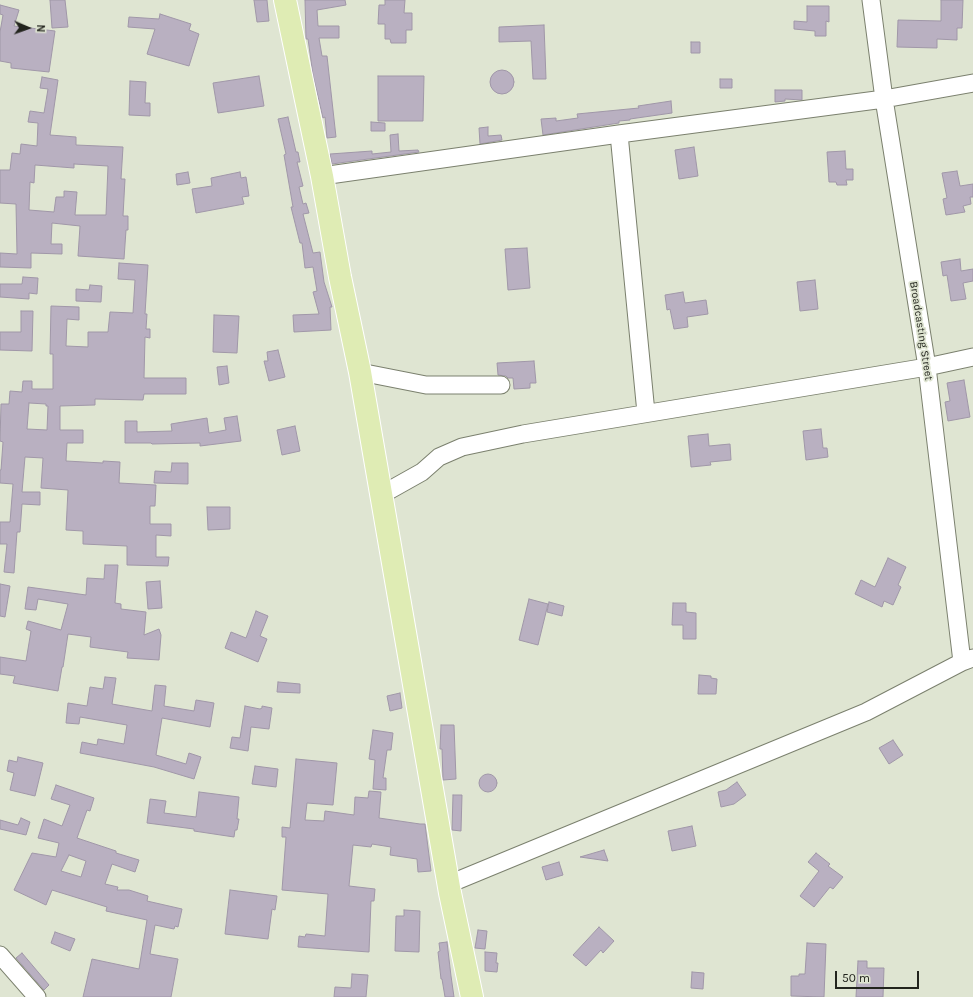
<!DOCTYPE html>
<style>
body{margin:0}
#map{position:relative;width:973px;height:997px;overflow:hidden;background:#dfe5d2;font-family:Karla,sans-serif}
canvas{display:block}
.north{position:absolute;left:8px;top:8px;width:40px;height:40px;-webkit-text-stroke:3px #dfe5d2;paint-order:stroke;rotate:92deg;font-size:11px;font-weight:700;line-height:16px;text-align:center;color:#22241d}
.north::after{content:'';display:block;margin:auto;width:14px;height:18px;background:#22241d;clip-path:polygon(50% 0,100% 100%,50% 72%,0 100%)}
.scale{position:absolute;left:835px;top:971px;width:84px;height:18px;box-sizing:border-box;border:2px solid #22241d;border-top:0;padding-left:5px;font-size:12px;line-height:14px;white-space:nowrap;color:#22241d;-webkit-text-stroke:3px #dfe5d2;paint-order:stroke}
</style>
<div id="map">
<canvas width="973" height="997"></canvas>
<div class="north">N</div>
<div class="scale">50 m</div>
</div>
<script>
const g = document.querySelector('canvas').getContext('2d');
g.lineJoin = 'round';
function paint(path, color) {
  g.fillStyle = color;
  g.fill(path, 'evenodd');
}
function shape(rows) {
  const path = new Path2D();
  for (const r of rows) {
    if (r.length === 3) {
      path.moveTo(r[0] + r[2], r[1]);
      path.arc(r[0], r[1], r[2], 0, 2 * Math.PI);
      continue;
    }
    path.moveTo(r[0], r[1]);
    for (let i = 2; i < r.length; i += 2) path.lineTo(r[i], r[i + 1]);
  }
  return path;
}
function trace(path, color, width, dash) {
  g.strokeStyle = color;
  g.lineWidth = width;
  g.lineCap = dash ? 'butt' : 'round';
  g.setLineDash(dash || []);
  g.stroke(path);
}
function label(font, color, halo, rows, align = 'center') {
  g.font = font + ' Karla,sans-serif';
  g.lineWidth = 3.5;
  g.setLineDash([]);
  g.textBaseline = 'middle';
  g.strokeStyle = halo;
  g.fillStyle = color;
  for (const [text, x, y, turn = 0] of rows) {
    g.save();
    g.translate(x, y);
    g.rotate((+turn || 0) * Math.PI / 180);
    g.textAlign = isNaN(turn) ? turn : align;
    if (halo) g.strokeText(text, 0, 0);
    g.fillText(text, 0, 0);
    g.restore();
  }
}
const building = shape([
 [50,0,65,0,68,27,52,28,50,0],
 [254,0,267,0,269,21,257,22,254,0],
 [305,0,345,0,346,5,317,10,318,26,339,26,339,38,319,38,322,56,327,56,336,137,327,138,325,117,323,118,313,75,308,39,306,39,305,0],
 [385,0,405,0,404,13,412,13,412,30,406,30,406,43,391,43,390,39,385,39,385,24,378,24,379,5,385,5,385,0],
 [941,0,963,0,962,28,957,28,957,40,937,39,937,48,897,47,898,20,941,21,941,0],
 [0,5,19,10,14,26,55,31,49,72,11,68,11,63,0,61,0,32,3,15,0,14,0,5],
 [807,6,829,6,829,22,826,21,826,36,815,36,815,31,794,29,794,21,807,22,807,6],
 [160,14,191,24,189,30,199,34,189,66,147,54,155,29,128,27,129,17,159,19,160,14],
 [544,25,546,79,533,79,531,41,499,42,499,27,544,25],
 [691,42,700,42,700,53,691,53,691,42],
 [502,82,12],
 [259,76,264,106,218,113,213,83,259,76],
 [378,76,424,76,423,121,378,121,378,76],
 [42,77,58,80,50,135,76,137,76,145,123,147,121,179,125,179,123,216,128,216,128,230,126,230,124,259,78,256,80,226,52,223,51,244,62,244,62,254,31,253,31,268,0,267,0,253,17,254,16,204,0,203,0,170,10,170,12,153,20,154,21,144,37,146,38,123,28,122,30,111,44,113,48,89,40,88,42,77],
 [74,164,108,166,106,215,75,215,77,192,64,191,64,197,56,197,54,212,29,210,30,182,34,183,35,165,74,168,74,164],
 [720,79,732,79,732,88,720,88,720,79],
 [130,81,146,82,145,103,150,103,150,116,129,115,130,81],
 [775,90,802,90,802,100,785,99,785,101,775,102,775,90],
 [671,101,672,113,630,119,630,120,619,121,619,123,543,135,541,119,556,118,556,121,578,118,577,114,639,108,638,106,671,101],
 [288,117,296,152,298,152,300,162,297,162,303,186,299,187,303,204,306,203,309,213,303,214,313,253,320,252,324,282,332,307,330,307,331,330,294,332,293,315,319,314,313,292,317,291,313,267,305,268,302,243,300,243,291,207,293,207,284,155,286,154,278,119,288,117],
 [371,122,385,123,385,131,371,131,371,122],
 [488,127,488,136,501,135,502,140,480,144,479,128,488,127],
 [398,134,399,151,418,150,419,152,332,164,330,154,372,151,372,154,391,152,390,135,398,134],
 [694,147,698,176,679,179,675,150,694,147],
 [845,151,846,169,853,169,853,180,846,180,847,185,837,185,836,182,829,182,827,152,845,151],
 [957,171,960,186,973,184,973,197,970,197,971,204,963,206,965,212,946,215,943,199,947,198,942,173,957,171],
 [188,172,190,183,177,185,176,174,188,172],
 [240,172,241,178,246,177,249,196,242,197,244,204,196,213,192,189,212,186,211,178,240,172],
 [527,248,530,288,508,290,505,249,527,248],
 [960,259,961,271,973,269,973,281,963,283,966,299,951,301,947,275,943,276,941,262,960,259],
 [119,263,148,265,145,314,147,314,146,329,150,329,150,338,145,337,144,378,186,378,186,394,144,394,143,400,95,399,95,405,60,406,60,430,83,430,83,443,67,443,66,461,103,463,103,461,120,462,119,483,156,485,155,506,150,506,150,524,171,524,171,536,156,535,156,557,169,557,168,566,127,565,127,546,83,544,83,531,66,530,68,490,41,488,43,458,25,457,22,492,40,492,40,505,22,504,20,532,17,532,14,573,4,572,7,544,0,544,0,522,10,522,13,484,0,483,0,470,1,470,3,442,0,441,1,404,9,404,10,391,22,392,23,381,32,381,32,389,53,389,53,354,50,354,51,306,79,307,79,320,67,319,66,346,88,347,88,332,108,332,110,312,133,313,135,280,118,279,119,263],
 [29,403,46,404,46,406,48,406,47,430,27,429,29,403],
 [23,277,38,278,37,294,29,293,29,299,0,297,0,284,22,284,23,277],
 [815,280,818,309,800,311,797,282,815,280],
 [90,285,102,286,101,302,76,301,76,289,89,290,90,285],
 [683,292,685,303,706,300,708,314,687,317,688,327,674,329,670,309,667,310,665,295,683,292],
 [21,311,33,311,32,351,0,350,0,332,21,332,21,311],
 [214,315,239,316,237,353,213,352,214,315],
 [278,350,285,377,269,381,264,361,268,361,267,352,278,350],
 [534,361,536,383,530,383,530,388,514,389,513,378,508,378,506,376,498,375,497,363,534,361],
 [227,366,229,383,219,385,217,367,227,366],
 [964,380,970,417,948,421,945,402,950,401,947,383,964,380],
 [237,416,241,441,200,446,200,443,152,444,151,443,125,443,125,421,137,421,137,432,172,431,171,424,207,418,209,433,226,430,224,418,237,416],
 [295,426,300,451,282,455,277,430,295,426],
 [821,429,823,448,827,448,828,457,806,460,803,431,821,429],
 [708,434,709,446,730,444,731,460,710,462,711,465,691,467,688,436,708,434],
 [172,463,188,463,188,484,154,483,155,471,171,472,172,463],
 [207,507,230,507,230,529,208,530,207,507],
 [888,558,906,567,898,585,901,587,893,605,884,601,882,607,855,594,861,580,875,587,888,558],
 [105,565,118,565,115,603,121,604,121,609,146,612,144,635,159,629,161,635,159,660,127,658,128,652,90,647,91,637,68,634,63,667,62,667,58,691,13,683,15,676,0,674,0,657,26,661,31,631,26,629,28,621,61,630,68,604,38,599,36,610,25,609,28,587,86,595,87,578,104,579,105,565],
 [160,581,162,608,148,609,146,582,160,581],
 [0,584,10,586,5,617,0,616,0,584],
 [529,599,548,604,538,645,519,640,529,599],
 [549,602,564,606,562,616,547,612,549,602],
 [673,603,686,603,686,612,696,613,696,639,683,639,683,625,672,625,673,603],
 [256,611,268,616,260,636,267,639,258,662,225,648,231,632,246,638,256,611],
 [699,675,711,676,711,678,717,679,716,694,698,694,699,675],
 [105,677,116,678,112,704,152,711,155,685,166,686,164,706,194,711,196,700,214,703,210,727,162,718,156,755,186,764,189,753,201,757,194,779,154,767,80,753,82,742,97,745,98,739,124,744,127,725,80,717,79,724,66,723,68,703,87,706,90,687,103,689,105,677],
 [278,682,300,684,300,693,277,692,278,682],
 [400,693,402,708,390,711,387,696,400,693],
 [245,706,260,709,262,708,262,706,272,708,269,729,251,727,248,751,230,748,232,737,240,738,245,706],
 [441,725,454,725,456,779,443,780,442,749,440,749,441,725],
 [373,730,393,733,391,750,387,750,383,778,386,778,386,790,373,789,375,760,369,759,373,730],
 [893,740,903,755,889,764,879,748,893,740],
 [18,757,43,763,35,796,10,790,14,773,7,771,9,760,17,762,18,757],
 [296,759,337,763,333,805,307,803,305,820,324,821,325,811,354,815,355,797,368,798,369,791,381,792,379,818,420,824,425,824,431,871,418,872,417,859,390,855,391,847,372,844,371,847,353,845,349,886,375,889,374,901,371,901,369,952,298,947,299,936,305,937,306,934,325,936,328,894,282,890,286,837,282,837,282,827,290,828,296,759],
 [255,766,278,769,276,787,252,784,255,766],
 [488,783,9],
 [737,782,746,795,734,804,721,807,718,792,726,790,737,782],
 [56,785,94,798,90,811,87,810,77,838,116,851,116,853,139,860,135,872,112,864,105,884,118,887,117,890,129,890,148,896,147,901,182,909,178,927,175,926,174,929,155,925,150,954,178,959,171,997,83,997,92,959,139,969,147,920,106,911,107,907,52,890,46,905,14,890,32,853,56,857,59,843,38,838,44,819,62,826,70,805,51,799,56,785],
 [69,855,86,861,81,877,61,871,69,855],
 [199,792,239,797,237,819,239,819,237,830,235,830,234,837,194,831,194,829,147,823,150,799,166,801,164,813,196,817,199,792],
 [453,795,462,795,461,831,452,830,453,795],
 [21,818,30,822,26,835,0,829,0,820,18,825,21,818],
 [692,826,696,846,672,851,668,831,692,826],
 [604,850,608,861,580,857,604,850],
 [816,853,830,864,828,866,843,877,833,889,830,887,814,907,800,896,819,871,808,862,816,853],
 [559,862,563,875,546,880,542,867,559,862],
 [230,890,277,896,275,910,272,909,268,939,225,934,230,890],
 [404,910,420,911,419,952,395,951,396,916,404,916,404,910],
 [599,927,614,941,603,953,601,950,586,966,573,955,599,927],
 [478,930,487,931,485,949,475,948,478,930],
 [55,932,75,939,70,951,51,943,55,932],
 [447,942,451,976,454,997,445,997,442,979,441,979,438,952,440,951,439,943,447,942],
 [807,943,826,944,824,997,791,996,791,976,799,976,799,974,805,974,807,943],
 [485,952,497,953,496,963,498,963,497,972,485,971,485,952],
 [22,953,49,985,44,990,16,958,22,953],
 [858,961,867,961,867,968,884,968,883,997,856,997,858,961],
 [692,972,704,973,703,989,691,988,692,972],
 [352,974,368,975,366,997,334,997,335,987,351,988,352,974]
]);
paint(building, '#b9b0c1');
trace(building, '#a097a8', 1);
const minor = shape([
 [871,0,884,99,927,367,962,662],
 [619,134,646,413],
 [322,176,619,134,884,99,973,83],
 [360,372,426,385,501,385],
 [381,495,422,472,439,457,462,447,523,434,927,367,973,357],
 [449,884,866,712,962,662,973,658],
 [0,955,37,997]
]);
const major = shape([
 [285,0,322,176,340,277,360,372,450,893,472,997]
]);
trace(minor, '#7b806e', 19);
trace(major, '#fff', 24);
trace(minor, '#fff', 17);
trace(major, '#dfecb4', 22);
label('11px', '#22241d', '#dfe5d2', [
 ["Broadcasting Street",921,331,81]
]);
</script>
